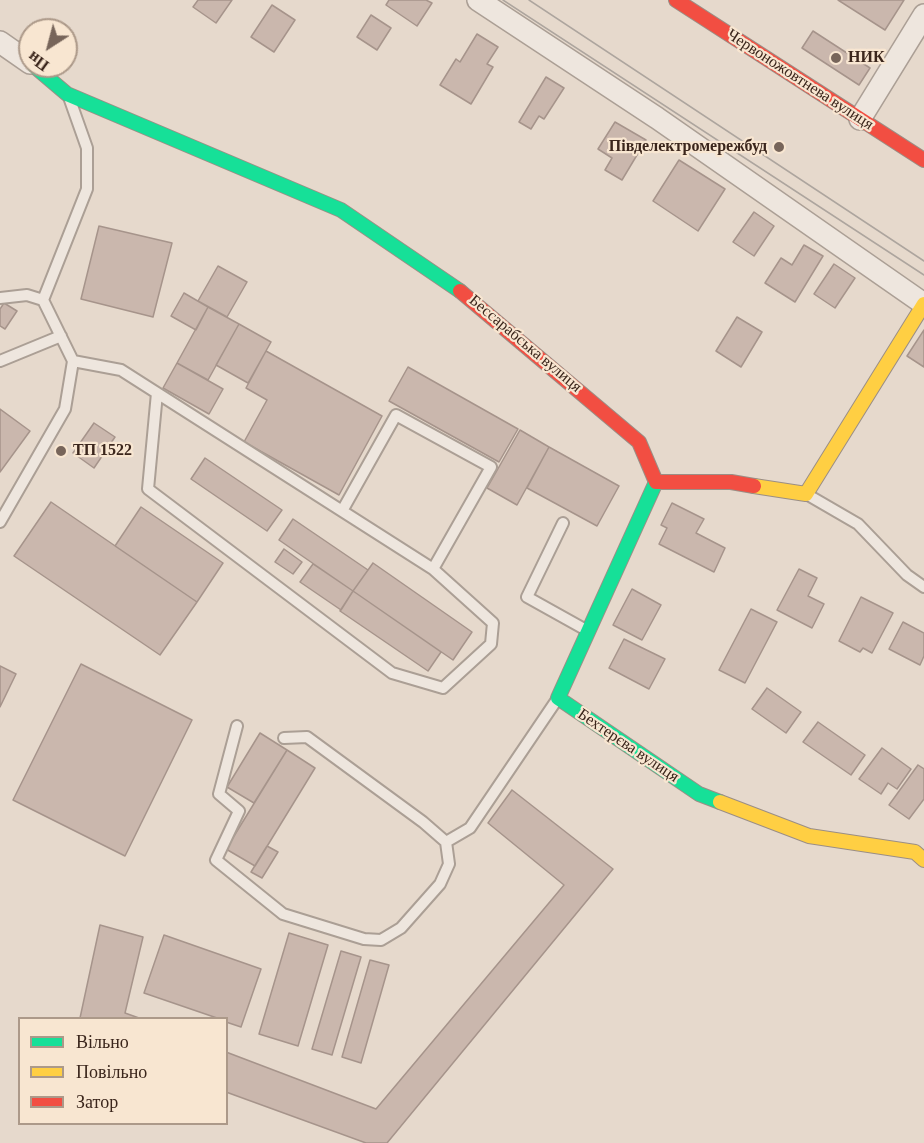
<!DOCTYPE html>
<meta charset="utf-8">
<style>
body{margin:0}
#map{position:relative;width:924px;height:1143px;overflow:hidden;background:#e6d9cc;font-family:Georgia,serif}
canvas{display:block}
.legend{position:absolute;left:18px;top:1017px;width:210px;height:108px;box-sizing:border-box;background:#f8e6d1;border:2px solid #ac9989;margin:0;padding:8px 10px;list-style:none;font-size:18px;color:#3b261c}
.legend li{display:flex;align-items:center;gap:12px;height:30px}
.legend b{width:30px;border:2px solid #ac9989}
.north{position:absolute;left:18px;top:18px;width:60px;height:60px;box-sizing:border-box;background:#f8e6d1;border:2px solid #ac9989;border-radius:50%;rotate:216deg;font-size:16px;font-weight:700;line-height:24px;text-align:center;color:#3b261c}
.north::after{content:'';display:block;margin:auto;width:21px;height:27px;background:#77655a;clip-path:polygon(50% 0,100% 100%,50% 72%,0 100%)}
</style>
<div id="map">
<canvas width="924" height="1143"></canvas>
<ul class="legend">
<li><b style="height:8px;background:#16e098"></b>Вільно</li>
<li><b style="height:8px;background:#ffcf43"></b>Повільно</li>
<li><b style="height:8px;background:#f24e42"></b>Затор</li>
</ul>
<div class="north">Пн</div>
</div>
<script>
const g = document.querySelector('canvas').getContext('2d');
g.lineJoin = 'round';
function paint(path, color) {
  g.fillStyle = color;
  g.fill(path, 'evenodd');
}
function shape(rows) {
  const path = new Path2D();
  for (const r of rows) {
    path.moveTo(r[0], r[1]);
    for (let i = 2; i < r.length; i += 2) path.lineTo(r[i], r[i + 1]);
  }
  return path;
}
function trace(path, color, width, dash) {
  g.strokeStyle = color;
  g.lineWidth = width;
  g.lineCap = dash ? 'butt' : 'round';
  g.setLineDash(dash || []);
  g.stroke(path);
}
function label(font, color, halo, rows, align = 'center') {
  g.font = font + ' Georgia,serif';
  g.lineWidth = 4.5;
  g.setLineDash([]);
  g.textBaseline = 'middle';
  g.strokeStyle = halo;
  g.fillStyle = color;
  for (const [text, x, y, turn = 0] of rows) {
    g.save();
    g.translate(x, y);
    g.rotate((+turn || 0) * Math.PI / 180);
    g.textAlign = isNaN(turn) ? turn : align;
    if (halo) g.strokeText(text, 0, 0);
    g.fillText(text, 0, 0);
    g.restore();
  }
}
const building = shape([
 [198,0,232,0,216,23,193,7,198,0],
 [389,0,426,0,432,3,417,26,386,5,389,0],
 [838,0,904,0,885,30,838,0],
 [272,5,295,20,274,52,251,37,272,5],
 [371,15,391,28,377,50,357,37,371,15],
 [813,31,870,68,859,85,802,48,813,31],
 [477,34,498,47,487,64,493,67,471,104,440,85,456,59,460,62,477,34],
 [546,77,564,88,544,119,539,116,531,129,519,122,546,77],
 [615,122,646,140,622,180,605,170,612,158,598,149,615,122],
 [679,160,725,189,698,231,653,201,679,160],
 [754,212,774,226,754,256,733,242,754,212],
 [99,226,172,243,153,317,81,299,99,226],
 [804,245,823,256,795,302,765,283,781,258,792,265,804,245],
 [834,264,855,278,835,308,814,294,834,264],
 [218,266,247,282,227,317,198,301,218,266],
 [184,293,208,307,196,330,171,316,184,293],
 [4,303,17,311,5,329,0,326,0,309,4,303],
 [208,307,239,324,208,380,177,363,208,307],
 [737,317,762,332,741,367,716,351,737,317],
 [239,324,271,342,248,383,216,365,239,324],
 [924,330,924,367,907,356,924,330],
 [266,351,382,416,339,495,244,442,267,400,246,388,266,351],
 [177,363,223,389,209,414,163,388,177,363],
 [408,367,518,429,499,462,389,401,408,367],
 [0,409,30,431,0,472,0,409],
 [94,423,115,437,94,468,73,453,94,423],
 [520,430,549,447,517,505,487,488,520,430],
 [549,447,619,486,597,526,527,488,549,447],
 [205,458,282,510,267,531,191,479,205,458],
 [51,502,197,602,160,655,14,556,51,502],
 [672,503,704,519,696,533,725,548,714,572,659,544,667,528,661,525,672,503],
 [141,507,223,563,197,602,115,546,141,507],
 [293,519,368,570,353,591,279,540,293,519],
 [284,549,302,562,293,574,275,562,284,549],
 [373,563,472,632,453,660,353,591,373,563],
 [313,564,353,591,341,610,300,582,313,564],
 [799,569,817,578,808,596,824,604,812,628,777,610,799,569],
 [632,589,661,605,642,640,613,625,632,589],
 [353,591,441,652,428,671,340,611,353,591],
 [861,597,893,613,872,653,863,648,860,652,839,641,861,597],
 [751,609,777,622,745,683,719,670,751,609],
 [903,622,924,633,924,656,920,665,889,649,903,622],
 [624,639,665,659,649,689,609,668,624,639],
 [81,664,192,720,125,856,13,800,81,664],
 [0,666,16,674,0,707,0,666],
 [767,688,801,712,786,733,752,709,767,688],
 [818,722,865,755,851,775,803,742,818,722],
 [260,733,287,750,254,803,227,787,260,733],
 [882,748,911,769,897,789,888,783,881,794,859,779,882,748],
 [287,750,315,768,255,866,226,849,287,750],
 [918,765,924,769,924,799,909,819,889,805,918,765],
 [512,790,613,869,387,1143,366,1143,226,1092,226,1052,376,1109,564,885,488,823,512,790],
 [267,846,278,852,262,878,251,872,267,846],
 [100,925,143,937,125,1013,139,1018,80,1018,100,925],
 [289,933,328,945,298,1046,259,1034,289,933],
 [164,935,261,969,241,1027,226,1022,226,1018,217,1018,144,993,164,935],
 [341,951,361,957,332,1055,312,1049,341,951],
 [370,960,389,965,361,1063,342,1057,370,960]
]);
paint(building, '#cab7ad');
trace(building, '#a6948b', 1.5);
const lane = shape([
 [0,298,27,295,43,300],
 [0,361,61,336],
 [73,361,121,370,433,569,493,623,491,644,443,688,392,673,148,489,157,393],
 [808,495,858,524,907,575,924,587],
 [342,511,396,415,491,467,433,569],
 [0,522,65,409,73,361,43,300,87,189,87,148,70,100],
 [563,523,527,597,588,631],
 [237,726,219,794,239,811,216,860,283,914,364,939,381,940,401,928,440,884,449,864,446,842],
 [284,738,307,737,423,822,446,842,470,828,558,698]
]);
const street = shape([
 [478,0,657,118,924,304],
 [0,42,30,63],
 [860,119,924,15]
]);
const fast = shape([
 [34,66,67,94,341,210,460,291],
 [656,482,558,698,699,794,720,802]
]);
const slow = shape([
 [754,486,806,494,924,304],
 [720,802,809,836,915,852,924,860]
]);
const jam = shape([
 [676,0,924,160],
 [460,291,639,442,656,482,731,482,754,486]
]);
trace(lane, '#ab9f95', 14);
trace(street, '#ab9f95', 24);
trace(fast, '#9b8e85', 16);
trace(slow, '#9b8e85', 16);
trace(jam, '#9b8e85', 16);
trace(lane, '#eee6de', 10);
trace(street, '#eee6de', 21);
trace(fast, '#16e098', 14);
trace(slow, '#ffcf43', 14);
trace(jam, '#f24e42', 14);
trace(shape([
 [503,0,924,275],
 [529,0,924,261]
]), '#ada59e', 1.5);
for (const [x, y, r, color] of [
 [836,58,6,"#77655a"],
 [779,147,6,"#77655a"],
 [61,451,6,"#77655a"]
]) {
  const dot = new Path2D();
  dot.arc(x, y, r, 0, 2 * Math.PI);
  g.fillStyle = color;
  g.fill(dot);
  trace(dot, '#f8e6d1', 2);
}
label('bold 16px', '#3b261c', '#f8e6d1', [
 ["НИК",848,58],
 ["Півделектромережбуд",767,147,"right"],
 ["ТП 1522",73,451]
], 'left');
label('16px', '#3b261c', '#f8e6d1', [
 ["Червоножовтнева вулиця",800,80,33],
 ["Бессарабська вулиця",525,344,40],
 ["Бехтерєва вулиця",628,746,34]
]);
</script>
